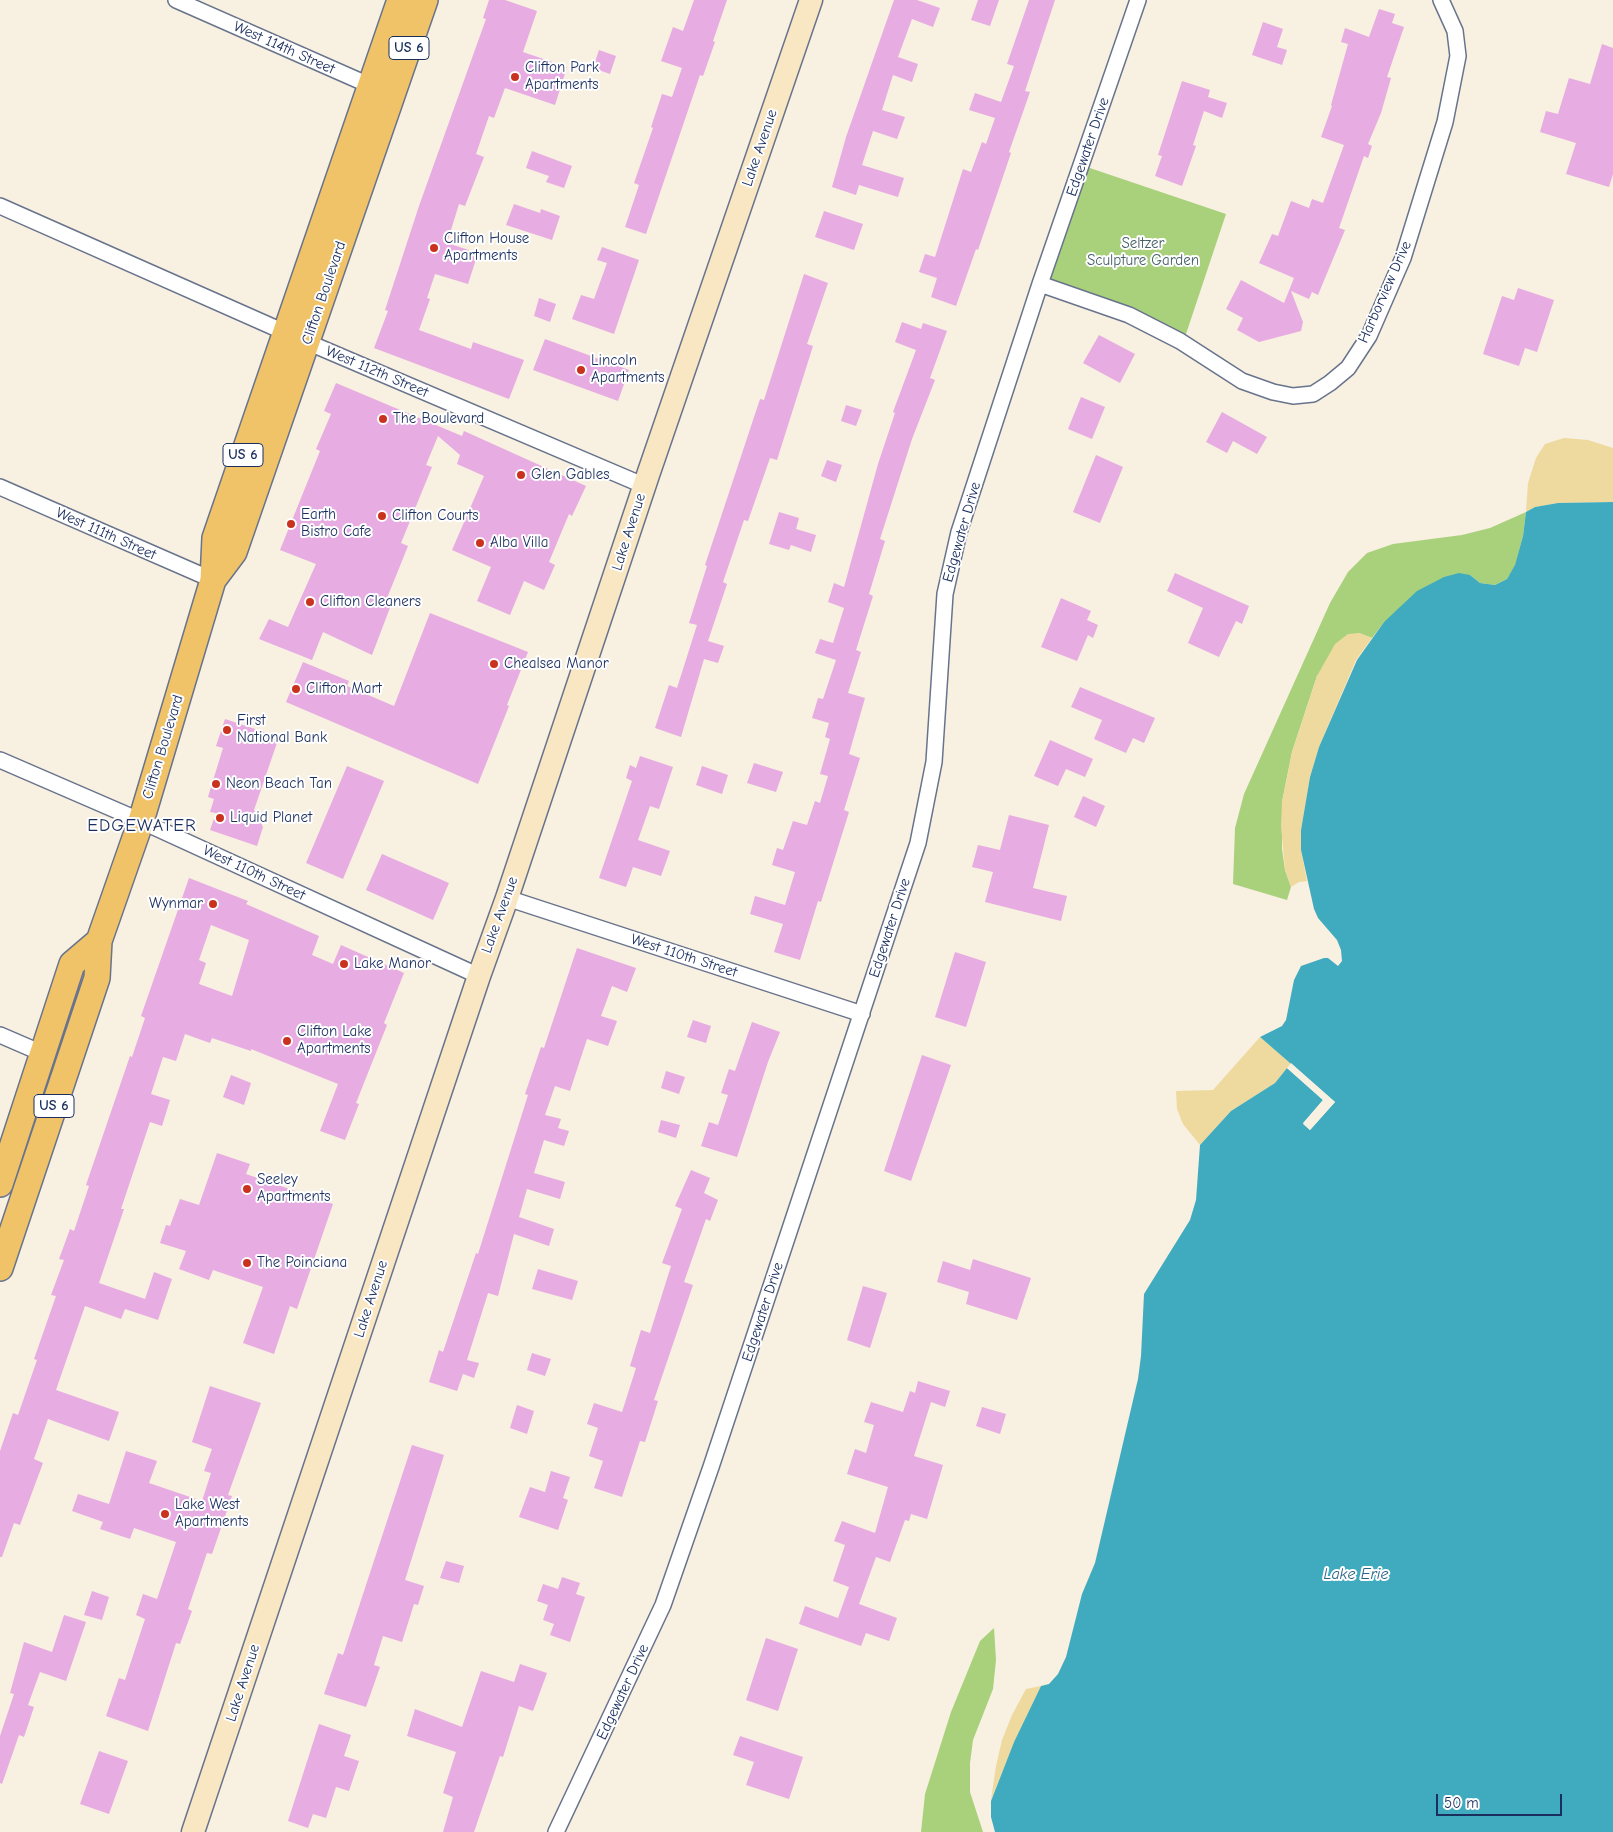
<!DOCTYPE html>
<style>
body{margin:0}
#map{position:relative;width:1613px;height:1832px;overflow:hidden;background:#f8f0e0;font-family:"Comic Neue",sans-serif}
canvas{display:block}
.scale{position:absolute;left:1436px;top:1794px;width:126px;height:22px;box-sizing:border-box;border:2px solid #1b2f5e;border-top:0;padding-left:6px;font-size:15px;line-height:18px;white-space:nowrap;color:#1b2f5e;-webkit-text-stroke:4px #fff;paint-order:stroke}
</style>
<div id="map">
<canvas width="1613" height="1832"></canvas>
<div class="scale">50 m</div>
</div>
<script>
const g = document.querySelector('canvas').getContext('2d');
g.lineJoin = 'round';
function paint(path, color) {
  g.fillStyle = color;
  g.fill(path, 'evenodd');
}
function shape(rows) {
  const path = new Path2D();
  for (const r of rows) {
    path.moveTo(r[0], r[1]);
    for (let i = 2; i < r.length; i += 2) path.lineTo(r[i], r[i + 1]);
  }
  return path;
}
function trace(path, color, width, dash) {
  g.strokeStyle = color;
  g.lineWidth = width;
  g.lineCap = dash ? 'butt' : 'round';
  g.setLineDash(dash || []);
  g.stroke(path);
}
function label(font, color, halo, rows, align = 'center') {
  g.font = font + ' "Comic Neue",sans-serif';
  g.lineWidth = 4;
  g.setLineDash([]);
  g.textBaseline = 'middle';
  g.strokeStyle = halo;
  g.fillStyle = color;
  for (const [text, x, y, turn = 0] of rows) {
    g.save();
    g.translate(x, y);
    g.rotate((+turn || 0) * Math.PI / 180);
    g.textAlign = isNaN(turn) ? turn : align;
    if (halo) g.strokeText(text, 0, 0);
    g.fillText(text, 0, 0);
    g.restore();
  }
}
paint(shape([
 [1081,165,1226,214,1183,343,1040,284],
 [1526,512,1523,536,1515,566,1507,579,1495,585,1480,583,1470,575,1384,622,1372,638,1359,633,1317,676,1292,752,1282,802,1282,849,1285,870,1291,887,1287,900,1233,884,1235,828,1244,794,1330,603,1348,572,1367,553,1393,544,1462,535,1490,528],
 [994,1628,996,1660,993,1689,973,1740,970,1763,970,1792,983,1832,921,1832,925,1794,951,1712,980,1641]
]), '#a9d17c');
paint(shape([
 [1564,438,1588,440,1613,448,1613,502,1558,503,1535,507,1526,512,1528,483,1536,458,1545,444],
 [1359,633,1372,638,1356,660,1319,747,1310,777,1301,830,1301,850,1307,881,1299,882,1291,887,1285,870,1281,826,1282,802,1292,752,1317,676,1335,644,1348,634],
 [1260,1037,1291,1063,1275,1083,1231,1111,1200,1145,1183,1124,1177,1109,1176,1091,1213,1090],
 [1041,1686,1014,1742,991,1800,996,1766,1002,1740,1012,1715,1026,1689]
]), '#eeda9e');
paint(shape([
 [1613,502,1613,1832,995,1832,991,1817,991,1801,1014,1742,1041,1686,1049,1684,1058,1674,1066,1657,1082,1594,1095,1563,1138,1379,1141,1356,1144,1294,1190,1220,1196,1200,1200,1145,1231,1111,1275,1083,1287,1068,1323,1100,1303,1123,1310,1130,1335,1102,1260,1037,1282,1026,1286,1020,1294,980,1301,966,1324,958,1328,958,1338,966,1342,961,1341,950,1337,940,1318,918,1314,909,1301,850,1301,830,1310,777,1319,747,1357,660,1384,622,1417,591,1444,577,1459,573,1470,575,1480,583,1495,585,1507,579,1515,565,1523,536,1526,512,1535,507,1558,503]
]), '#40abbf');
paint(shape([
 [1291,1063,1335,1102,1310,1130,1303,1124,1323,1100,1287,1068,1288,1067,1325,1100,1306,1123,1310,1127,1332,1102,1290,1065]
]), '#f8f0e0');
paint(shape([
 [489,0,505,0,537,11,523,52,567,67,555,105,505,88,494,118,489,116,476,154,484,157,465,206,459,204,447,243,478,253,468,284,435,274,427,298,430,299,419,330,471,349,473,342,524,360,509,399,374,348,388,311,385,310,419,206,486,19,483,18],
 [694,0,727,0,713,41,715,42,703,76,700,75,646,234,625,227,639,185,634,183,653,128,651,127,662,94,672,97,682,68,661,61,673,27,683,31],
 [894,0,917,0,940,8,933,27,912,19,898,57,918,64,912,82,893,75,882,110,905,117,897,139,873,131,862,165,904,178,898,197,859,185,856,195,832,187,846,137],
 [978,0,999,0,990,26,971,20],
 [1029,0,1055,0,1025,91,1030,92,1009,152,1011,153,978,250,976,249,956,306,931,297,937,278,919,272,925,254,935,257,963,169,971,172,982,142,986,144,995,118,969,110,975,93,1001,102,1014,66,1007,64],
 [1379,9,1395,14,1392,23,1404,27,1387,77,1391,78,1381,113,1368,144,1372,146,1368,158,1364,156,1339,228,1345,230,1318,295,1312,292,1309,299,1291,291,1303,322,1301,331,1259,342,1237,330,1243,318,1226,309,1241,280,1284,303,1294,278,1259,263,1272,234,1278,236,1291,201,1309,208,1312,199,1323,203,1344,145,1321,137,1332,106,1331,105,1348,44,1341,42,1345,28,1369,37],
 [1263,22,1283,29,1277,47,1287,50,1282,65,1252,55],
 [1602,44,1613,48,1613,174,1609,187,1566,174,1576,143,1540,132,1546,111,1558,114,1569,78,1590,84],
 [599,50,616,56,610,74,593,68],
 [1182,81,1210,90,1208,97,1227,103,1222,118,1204,111,1193,145,1196,146,1182,186,1155,176,1162,156,1158,155],
 [532,151,572,166,564,188,546,182,549,176,526,168],
 [514,204,540,213,541,209,560,216,552,240,506,225],
 [824,211,863,224,854,250,815,237],
 [602,247,639,260,614,334,572,319,581,295,594,299,607,263,597,260],
 [804,274,828,283,807,344,813,346,777,460,770,458,748,521,744,520,723,582,727,584,708,641,724,646,718,663,704,659,681,737,655,728,669,685,677,688,697,625,689,623,707,566,705,565,760,399,764,400],
 [1518,288,1554,300,1537,352,1525,348,1519,366,1483,354,1502,296,1514,300],
 [539,298,556,304,550,322,534,316],
 [902,322,921,329,923,323,947,331,930,378,935,380,912,439,880,539,885,541,869,594,873,596,856,650,861,652,848,693,865,698,849,754,860,758,844,810,849,812,821,902,818,901,800,960,774,952,783,924,750,914,755,896,785,905,795,872,772,865,777,848,783,850,793,821,807,825,815,801,820,803,828,776,820,774,830,739,825,737,829,723,812,718,818,698,823,699,836,660,815,653,820,639,833,643,844,608,828,602,834,583,844,587,878,464,895,413,893,412,916,350,895,342],
 [1099,335,1135,354,1120,383,1083,363],
 [545,339,629,370,618,401,533,370],
 [336,383,462,436,464,431,586,486,572,516,569,514,549,562,555,565,544,590,524,581,510,615,477,601,491,567,452,550,484,476,457,464,460,455,438,436,426,465,432,467,401,543,408,546,385,603,391,605,372,655,323,632,312,660,259,639,269,619,288,627,316,564,280,550,320,451,316,449,331,414,324,411],
 [1081,397,1105,407,1092,439,1068,429],
 [846,405,862,410,856,426,841,421],
 [1222,412,1267,437,1257,454,1233,441,1227,453,1206,442],
 [1096,455,1123,467,1100,523,1073,512],
 [827,460,842,465,836,482,821,476],
 [779,512,799,518,796,529,816,535,811,552,791,545,789,550,769,544],
 [1175,573,1249,606,1242,624,1236,621,1219,657,1188,643,1203,608,1167,591],
 [1061,598,1091,611,1087,620,1098,625,1093,638,1088,635,1077,661,1041,647],
 [430,613,528,652,507,705,509,706,478,784,286,702,303,662,349,681,347,686,394,706],
 [1080,687,1155,718,1144,743,1133,738,1126,753,1094,739,1102,720,1071,707],
 [225,719,279,737,254,810,263,827,257,846,210,830,216,813,210,812,214,799,208,797,223,748,216,746],
 [1050,740,1093,759,1085,777,1066,769,1058,786,1034,776],
 [640,756,673,767,659,809,650,806,638,840,670,851,661,876,633,867,626,887,599,878,632,781,626,778,630,765,636,768],
 [754,763,783,772,776,792,747,783],
 [347,766,384,781,343,879,306,863],
 [702,766,728,775,722,794,696,785],
 [1083,796,1105,806,1096,827,1074,817],
 [1009,815,1049,825,1033,888,1067,896,1061,921,985,902,993,872,972,867,978,845,1000,850],
 [382,854,449,883,433,920,366,890],
 [189,878,248,901,246,904,319,936,312,955,333,964,341,945,404,973,384,1023,387,1025,356,1103,359,1104,345,1140,320,1131,338,1084,251,1049,251,1051,212,1038,210,1043,185,1034,176,1061,163,1057,151,1094,170,1100,162,1126,150,1122,121,1209,124,1209,99,1283,145,1299,154,1272,172,1279,158,1320,125,1309,121,1319,85,1306,56,1390,119,1412,109,1441,48,1419,34,1459,43,1463,20,1525,14,1523,2,1557,0,1557,0,1451,13,1413,18,1415,37,1360,34,1359,56,1296,51,1295,64,1260,59,1259,70,1229,74,1231,89,1186,86,1185,130,1056,132,1057,145,1018,141,1016],
 [211,925,249,940,232,996,199,984,206,963,199,960],
 [577,948,636,968,627,992,612,986,601,1016,617,1021,608,1046,587,1039,570,1091,555,1086,545,1115,561,1119,558,1128,569,1131,564,1146,544,1140,534,1173,565,1182,560,1199,527,1189,519,1217,554,1229,549,1246,514,1234,498,1296,488,1293,467,1360,479,1363,474,1378,463,1374,457,1391,429,1382,439,1350,443,1352,476,1253,478,1254,528,1095,525,1094,541,1047,544,1048],
 [955,952,986,962,966,1027,935,1017],
 [693,1020,711,1026,706,1043,687,1037],
 [752,1022,780,1032,768,1062,737,1157,701,1146,709,1122,718,1125,728,1095,721,1093,729,1069,735,1071],
 [922,1055,951,1065,911,1181,884,1171],
 [666,1071,685,1077,679,1094,661,1088],
 [231,1075,251,1083,244,1105,223,1097],
 [661,1120,680,1125,676,1138,658,1132],
 [217,1153,250,1164,246,1174,333,1204,297,1309,290,1306,274,1354,243,1343,263,1287,213,1270,209,1280,179,1269,186,1251,160,1243,166,1225,170,1226,180,1199,199,1205],
 [691,1170,710,1178,704,1193,718,1200,710,1221,706,1219,684,1282,693,1285,654,1400,658,1401,645,1442,640,1441,622,1497,594,1488,603,1461,589,1456,598,1428,587,1424,594,1403,622,1412,636,1368,630,1366,641,1330,650,1333,671,1266,662,1263,682,1209,675,1206],
 [973,1259,1031,1278,1017,1320,966,1304,969,1292,937,1282,943,1261,970,1270],
 [538,1269,578,1281,572,1300,532,1289],
 [863,1286,887,1293,870,1348,847,1340],
 [532,1353,551,1359,545,1376,527,1370],
 [918,1381,950,1391,945,1407,931,1402,914,1456,943,1465,927,1519,911,1514,909,1521,905,1520,890,1562,876,1557,859,1604,897,1618,889,1641,866,1633,861,1646,799,1624,805,1606,838,1618,849,1587,833,1581,845,1545,834,1541,842,1521,875,1533,888,1487,847,1474,855,1449,866,1453,874,1425,864,1422,871,1402,903,1412,910,1391,915,1393],
 [210,1386,261,1403,228,1495,232,1496,212,1554,207,1553,188,1609,192,1611,180,1644,176,1643,148,1731,106,1716,119,1678,125,1680,145,1619,136,1615,143,1594,157,1599,176,1542,134,1528,130,1539,100,1529,103,1522,72,1511,78,1494,109,1504,126,1451,157,1461,149,1483,202,1501,211,1473,204,1471,212,1449,192,1442],
 [517,1405,534,1411,527,1434,510,1428],
 [982,1407,1006,1414,1000,1434,976,1426],
 [412,1445,444,1455,405,1580,424,1586,418,1605,414,1604,402,1642,383,1636,374,1665,380,1667,366,1707,324,1694,338,1653,343,1655],
 [551,1471,570,1477,563,1498,568,1500,558,1530,519,1517,530,1487,545,1492],
 [446,1561,464,1566,459,1583,440,1578],
 [562,1577,580,1583,576,1594,585,1597,570,1642,550,1635,554,1624,543,1620,548,1605,537,1601,543,1584,558,1589],
 [92,1591,109,1597,102,1620,84,1615],
 [64,1615,86,1622,66,1681,40,1672,28,1705,34,1707,24,1737,19,1735,2,1784,0,1783,0,1736,14,1694,10,1693,24,1642,52,1652],
 [766,1638,798,1649,778,1711,746,1700],
 [520,1664,547,1673,533,1711,519,1706,503,1757,500,1756,474,1832,443,1832,453,1797,443,1793,456,1752,407,1736,415,1709,462,1727,481,1671,514,1682],
 [319,1724,351,1735,344,1756,359,1761,349,1791,336,1787,326,1818,313,1814,308,1828,288,1821],
 [740,1736,803,1757,789,1799,746,1785,754,1762,733,1755],
 [99,1751,128,1761,109,1814,80,1804]
]), '#e7ace2');
const street = shape([
 [176,0,378,89],
 [0,206,307,342,645,486],
 [1040,284,1129,315,1180,341,1242,381,1273,392,1293,396,1313,394,1330,383,1348,368,1369,336,1403,258,1445,122,1458,56,1455,31,1441,0],
 [0,487,213,580],
 [0,760,141,821,479,976],
 [507,898,862,1014],
 [0,1035,44,1054],
 [556,1832,663,1605,711,1467,918,843,934,762,945,594,959,532,1040,284,1138,0]
]);
const secondary = shape([
 [193,1832,479,976,507,898,649,472,811,0]
]);
const primary = shape([
 [213,580,234,552,425,0],
 [0,1184,72,964,99,941],
 [0,1268,97,978,99,941,141,821,213,580,215,538,400,0]
]);
trace(street, '#68738c', 18);
trace(secondary, '#68738c', 25);
trace(primary, '#68738c', 28);
trace(street, '#fff', 15);
trace(secondary, '#f9e7c3', 22);
trace(primary, '#f1c369', 25);
for (const [x, y, r, color] of [
 [515,77,5,"#c8321e"],
 [434,248,5,"#c8321e"],
 [581,370,5,"#c8321e"],
 [383,419,5,"#c8321e"],
 [521,475,5,"#c8321e"],
 [382,516,5,"#c8321e"],
 [291,524,5,"#c8321e"],
 [480,543,5,"#c8321e"],
 [310,602,5,"#c8321e"],
 [494,664,5,"#c8321e"],
 [296,689,5,"#c8321e"],
 [227,730,5,"#c8321e"],
 [216,784,5,"#c8321e"],
 [220,818,5,"#c8321e"],
 [213,904,5,"#c8321e"],
 [344,964,5,"#c8321e"],
 [287,1041,5,"#c8321e"],
 [247,1189,5,"#c8321e"],
 [247,1263,5,"#c8321e"],
 [165,1514,5,"#c8321e"]
]) {
  const dot = new Path2D();
  dot.arc(x, y, r, 0, 2 * Math.PI);
  g.fillStyle = color;
  g.fill(dot);
  trace(dot, '#fff', 2);
}
for (const [x, y, w] of [
 [409,48,40],
 [243,455,40],
 [54,1106,40]
]) {
  const box = new Path2D();
  box.roundRect(x - w / 2, y - 11.5, w, 23, 4);
  g.fillStyle = '#fff';
  g.fill(box);
  trace(box, '#1b2f5e', 1);
}
label('bold 14px', '#1b2f5e', null, [
 ["US 6",409,48],
 ["US 6",243,455],
 ["US 6",54,1106]
]);
label('15px', '#1b2f5e', '#fff', [
 ["West 114th Street",284,48,24],
 ["Edgewater Drive",1088,147,-71],
 ["Lake Avenue",760,148,-71],
 ["Harborview Drive",1385,292,-66],
 ["Clifton Boulevard",324,293,-71],
 ["West 112th Street",377,372,23],
 ["Lake Avenue",629,532,-72],
 ["Edgewater Drive",962,532,-74],
 ["West 111th Street",106,534,24],
 ["Clifton Boulevard",163,747,-73],
 ["West 110th Street",254,873,25],
 ["Lake Avenue",500,915,-70],
 ["Edgewater Drive",890,928,-72],
 ["West 110th Street",684,956,18],
 ["Lake Avenue",371,1299,-72],
 ["Edgewater Drive",763,1312,-72],
 ["Lake Avenue",243,1683,-72],
 ["Edgewater Drive",623,1692,-65]
]);
label('15px', '#1b2f5e', '#fff', [
 ["Clifton Park",525,68],
 ["Apartments",525,85],
 ["Clifton House",444,239],
 ["Apartments",444,256],
 ["Lincoln",591,361],
 ["Apartments",591,378],
 ["The Boulevard",393,419],
 ["Glen Gables",531,475],
 ["Earth",301,515],
 ["Bistro Cafe",301,532],
 ["Clifton Courts",392,516],
 ["Alba Villa",490,543],
 ["Clifton Cleaners",320,602],
 ["Chealsea Manor",504,664],
 ["Clifton Mart",306,689],
 ["First",237,721],
 ["National Bank",237,738],
 ["Neon Beach Tan",226,784],
 ["Liquid Planet",230,818],
 ["Wynmar",203,904,"right"],
 ["Lake Manor",354,964],
 ["Clifton Lake",297,1032],
 ["Apartments",297,1049],
 ["Seeley",257,1180],
 ["Apartments",257,1197],
 ["The Poinciana",257,1263],
 ["Lake West",175,1505],
 ["Apartments",175,1522]
], 'left');
label('15px', '#466067', '#fff', [
 ["Seltzer",1143,244],
 ["Sculpture Garden",1143,261]
]);
label('italic 16px', '#2a6185', '#fff', [
 ["Lake Erie",1356,1574]
]);
g.letterSpacing = '1px';
label('18px', '#1b2f5e', '#fff', [
 ["EDGEWATER",142,826]
]);
g.letterSpacing = '0px';
</script>
